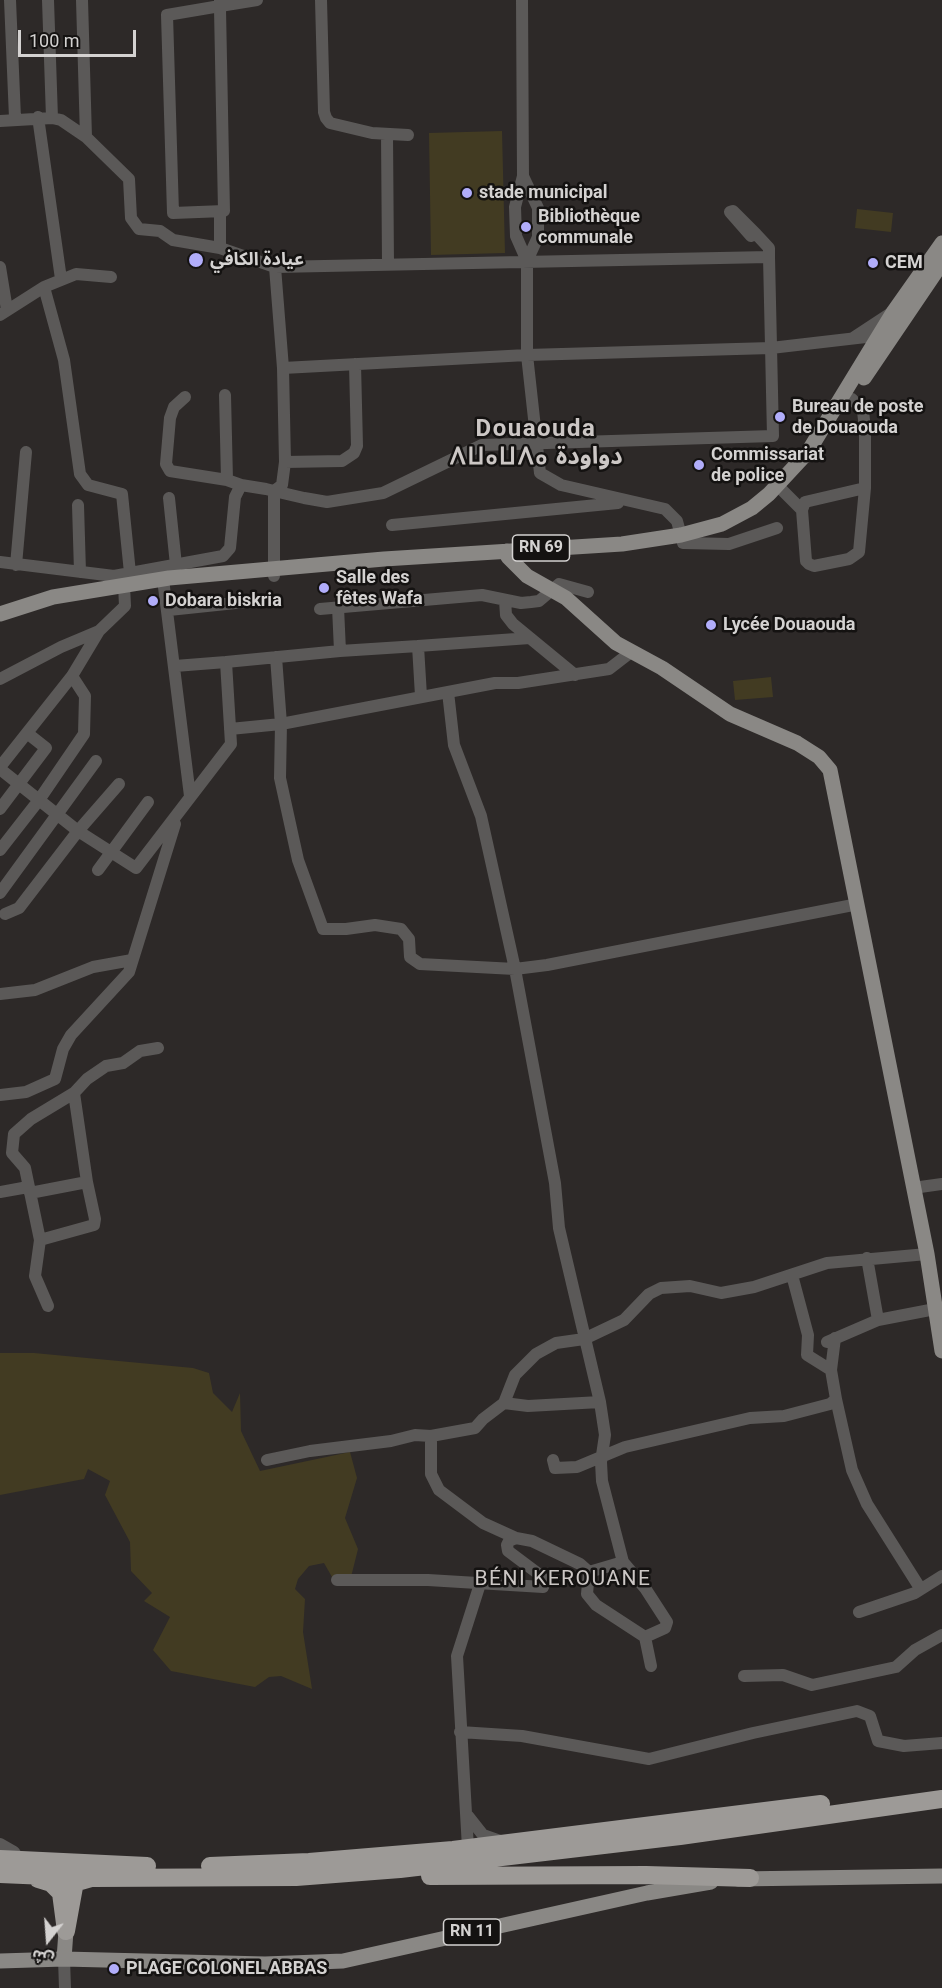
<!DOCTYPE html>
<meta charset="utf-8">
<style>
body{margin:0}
#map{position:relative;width:942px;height:1988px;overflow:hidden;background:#2d2928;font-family:Roboto,"Noto Sans Arabic",sans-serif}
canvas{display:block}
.north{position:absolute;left:18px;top:1910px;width:60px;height:60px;-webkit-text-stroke:4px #141211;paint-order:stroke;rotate:197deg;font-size:16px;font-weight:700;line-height:24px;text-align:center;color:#d4d2d1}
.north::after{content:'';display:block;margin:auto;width:21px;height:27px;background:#d4d2d1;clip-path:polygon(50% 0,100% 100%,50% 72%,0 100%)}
.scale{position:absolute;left:18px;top:30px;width:118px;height:27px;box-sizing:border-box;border:3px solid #d4d2d1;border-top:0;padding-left:8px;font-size:18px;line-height:21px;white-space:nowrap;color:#d4d2d1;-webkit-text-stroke:4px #141211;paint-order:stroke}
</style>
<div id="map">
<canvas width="942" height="1988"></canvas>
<div class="north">ش</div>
<div class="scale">100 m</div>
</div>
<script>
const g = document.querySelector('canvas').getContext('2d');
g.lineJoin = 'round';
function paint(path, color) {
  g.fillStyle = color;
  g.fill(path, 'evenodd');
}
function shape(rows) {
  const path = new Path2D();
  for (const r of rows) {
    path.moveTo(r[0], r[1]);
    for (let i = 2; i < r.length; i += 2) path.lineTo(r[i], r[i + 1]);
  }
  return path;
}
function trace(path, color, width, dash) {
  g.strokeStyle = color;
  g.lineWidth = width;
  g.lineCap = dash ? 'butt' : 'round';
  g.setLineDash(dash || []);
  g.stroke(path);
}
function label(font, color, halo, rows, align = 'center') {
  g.font = font + ' Roboto,"Noto Sans Arabic","Noto Sans Tifinagh",sans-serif';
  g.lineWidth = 5;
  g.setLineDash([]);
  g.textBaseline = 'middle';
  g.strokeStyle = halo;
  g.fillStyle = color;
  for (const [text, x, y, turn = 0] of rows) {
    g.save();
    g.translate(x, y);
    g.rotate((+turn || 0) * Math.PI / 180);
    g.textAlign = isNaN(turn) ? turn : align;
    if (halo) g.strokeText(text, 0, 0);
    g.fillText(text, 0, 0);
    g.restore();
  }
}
paint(shape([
 [502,131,505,253,431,255,429,133],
 [857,209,893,213,891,232,855,228],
 [771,677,773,697,735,700,733,681],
 [0,1353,34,1353,193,1368,209,1373,213,1393,232,1412,240,1393,241,1431,260,1471,350,1452,357,1478,345,1518,358,1549,351,1577,332,1577,324,1563,309,1566,298,1579,295,1589,305,1599,303,1632,312,1689,281,1676,269,1677,255,1687,171,1671,153,1650,170,1617,144,1601,152,1593,131,1571,130,1542,105,1495,110,1481,88,1469,84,1479,0,1495]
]), '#423b22');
trace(shape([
 [10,0,15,118],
 [48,0,52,118],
 [82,0,86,137],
 [220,0,220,9,224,211,173,213,167,15,220,6,257,0],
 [321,0,324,112,326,118,330,123,372,133,408,135],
 [522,0,523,176,515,207,516,236,527,261,527,355,540,473,561,485,665,509,677,521,683,543,729,544,777,528],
 [38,117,61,279],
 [0,121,52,118,61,120,86,137,129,179,131,218,139,229,160,231,173,240,220,248,275,267],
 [387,135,388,264],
 [523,176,538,208,538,237,527,261],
 [220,211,220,248],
 [756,234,751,236,730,212,733,211,756,234,769,248,769,257],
 [0,267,7,310],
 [44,287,64,360,80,474,88,485,122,494,130,573],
 [0,315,44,287,76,274,111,277],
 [853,338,891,313],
 [283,368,527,355,771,348,883,335],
 [225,395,227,480],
 [185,397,174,407,170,418,166,464,170,471,227,480,241,485,266,489,274,491,304,498,310,499,327,502,383,493,482,445,773,436,769,257,275,267,283,368,285,462,282,485,274,491,274,576],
 [852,399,863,411,865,429,865,488,859,552,849,559,814,566,809,564,806,561,802,510,805,502,865,488],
 [285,462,342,461,354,453,357,446,355,364],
 [778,486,802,510],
 [169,498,176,565],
 [78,505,80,572],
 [392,525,618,503],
 [0,562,114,576,223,556,230,548,235,497,241,485],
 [16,565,26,452],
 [163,579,190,796],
 [505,600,506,615,513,624,575,675],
 [320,609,482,595,521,603,531,602,539,601,559,584,588,592],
 [169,610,264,600],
 [340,651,418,646],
 [276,657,281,724,495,683,518,683,609,669,631,652],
 [175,666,226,662],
 [0,679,61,647,99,631],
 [448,692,454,745,481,816,515,969,555,1183,559,1228,600,1402,605,1435,601,1462,602,1481,623,1562,645,1588,667,1622,665,1628,645,1637],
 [421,696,418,646,530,638],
 [230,729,281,724,280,778,298,860,323,929,346,929,375,925,401,929,409,939,410,957,420,964,515,969,547,965,858,904],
 [0,767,72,676,99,631,125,606,124,585],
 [0,769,78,831,136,868,231,744,226,662,340,651,338,607],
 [0,809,46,748,27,733],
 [0,850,39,800,84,734,85,696,72,676],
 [98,870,148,802],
 [0,893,96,761],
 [5,914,19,908,78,831,119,784],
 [0,994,35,990,93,967,132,960],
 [0,1095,26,1092,55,1079,63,1049,71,1035,129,972,175,824],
 [913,1188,942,1184],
 [0,1192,28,1187],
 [30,1193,87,1182],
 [40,1240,94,1225,95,1219,87,1182,74,1093],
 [867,1258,878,1320],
 [48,1306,35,1276,40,1240,25,1168,12,1153,14,1134,31,1119,74,1093,87,1079,106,1066,123,1063,140,1051,158,1048],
 [827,1342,878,1320,935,1309],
 [831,1370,835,1338],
 [836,1399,852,1470,867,1504,920,1588],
 [504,1403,528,1406,600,1402],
 [431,1436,431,1474,439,1490,483,1523,516,1538],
 [267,1460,310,1451,391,1441,415,1435,431,1436,475,1428,483,1419,504,1403,515,1375,536,1354,556,1343,584,1339,624,1320,649,1294,661,1288,690,1286,721,1293,754,1287,827,1263,927,1254],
 [553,1460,555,1468,577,1467,625,1447,750,1418,784,1416,830,1404,836,1399,831,1370,807,1355,808,1335,792,1275],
 [589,1572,623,1562],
 [337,1580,428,1580,543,1587,545,1582,540,1575,508,1551,507,1545,509,1541,516,1538,532,1541,580,1564,589,1572,587,1594,596,1605,645,1637,651,1666],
 [859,1612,915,1593,942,1576],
 [744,1676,783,1675,812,1685,896,1667,915,1650,942,1635],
 [460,1732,522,1736,649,1759,753,1733,857,1711,870,1716,878,1741,904,1746,942,1743],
 [468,1816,483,1835,500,1841],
 [0,1844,14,1852,19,1860],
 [468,1848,457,1656,480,1584],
 [64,1959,65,1988]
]), '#5b5958', 12);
trace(shape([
 [864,378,942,263],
 [507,551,508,557,527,576,566,598,616,643,662,668,730,714,797,743,819,757,830,770,927,1254,942,1351],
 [0,614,53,597,169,578,384,559,622,544,681,535,722,524,752,508,769,494,808,452,894,311,942,243],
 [738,1879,942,1876],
 [64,1959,66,1931],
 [0,1961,64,1959,265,1964,343,1961,647,1893,711,1882]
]), '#8a8885', 15);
trace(shape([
 [0,1859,147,1866],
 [210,1866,309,1862,453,1850,821,1804],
 [0,1874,93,1878,296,1877,400,1869,680,1836,942,1799],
 [430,1876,646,1875,750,1878],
 [38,1879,51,1883,61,1893,66,1931,74,1887,77,1882,91,1878]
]), '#9d9a97', 18);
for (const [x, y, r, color] of [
 [467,193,6,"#b1adfa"],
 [526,227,6,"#b1adfa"],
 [196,260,8,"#b1adfa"],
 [873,263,6,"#b1adfa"],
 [780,417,6,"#b1adfa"],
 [699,465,6,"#b1adfa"],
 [324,588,6,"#b1adfa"],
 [153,601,6,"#b1adfa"],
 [711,625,6,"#b1adfa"],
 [114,1969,6,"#b1adfa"]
]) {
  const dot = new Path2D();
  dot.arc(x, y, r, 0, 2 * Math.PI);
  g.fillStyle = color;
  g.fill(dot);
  trace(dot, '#141211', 2);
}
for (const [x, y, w] of [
 [541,548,57],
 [472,1932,57]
]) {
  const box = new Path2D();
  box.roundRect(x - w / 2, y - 13, w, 26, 4.5);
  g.fillStyle = '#141211';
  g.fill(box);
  trace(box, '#d4d2d1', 1.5);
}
label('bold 16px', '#d4d2d1', null, [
 ["RN 69",541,548],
 ["RN 11",472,1932]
]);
label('bold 18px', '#d4d2d1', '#141211', [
 ["stade municipal",479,193],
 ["Bibliothèque",538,217],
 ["communale",538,238],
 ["عيادة الكافي",210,260],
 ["CEM",885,263],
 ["Bureau de poste",792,407],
 ["de Douaouda",792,428],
 ["Commissariat",711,455],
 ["de police",711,476],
 ["Salle des",336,578],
 ["fêtes Wafa",336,599],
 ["Dobara biskria",165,601],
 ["Lycée Douaouda",723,625],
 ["PLAGE COLONEL ABBAS",126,1969]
], 'left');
g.letterSpacing = '1.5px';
label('21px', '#ccc7c5', '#141211', [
 ["BÉNI KEROUANE",563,1580]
]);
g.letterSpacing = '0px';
g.letterSpacing = '1.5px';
label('bold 24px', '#ccc7c5', '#141211', [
 ["Douaouda",536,430],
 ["ⴷⵡⴰⵡⴷⴰ دواودة",536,458]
]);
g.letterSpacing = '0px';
</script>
